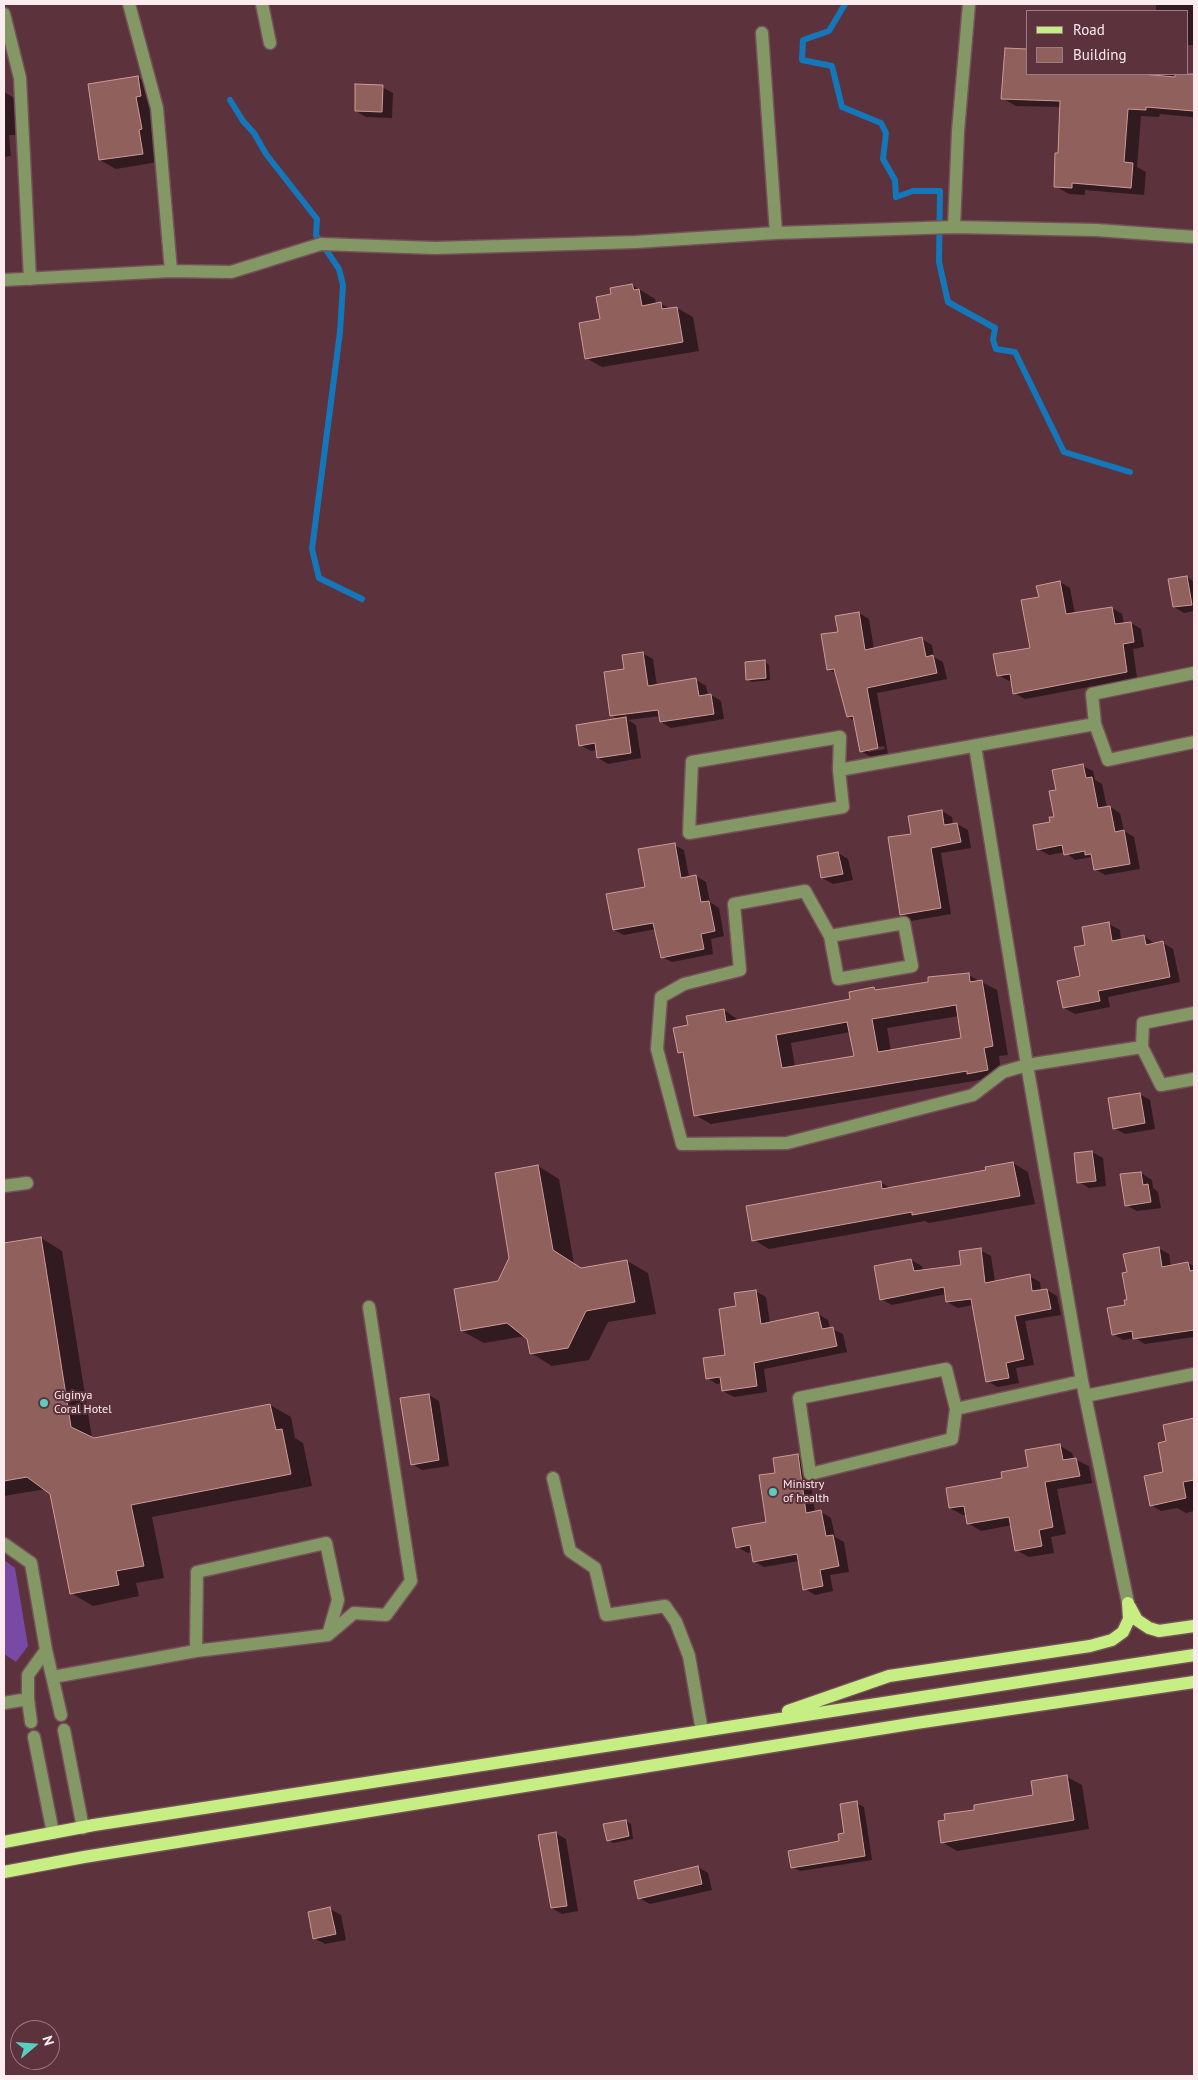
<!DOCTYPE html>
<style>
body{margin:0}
#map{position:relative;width:1198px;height:2080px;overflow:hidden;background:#5c323c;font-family:"PT Sans",sans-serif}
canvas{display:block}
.frame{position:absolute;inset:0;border:5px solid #fdecef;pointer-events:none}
.legend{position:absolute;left:1026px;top:10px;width:162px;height:65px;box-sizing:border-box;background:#5c323c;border:1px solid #9c7c84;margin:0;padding:6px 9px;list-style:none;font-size:15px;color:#fdecef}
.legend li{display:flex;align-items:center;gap:10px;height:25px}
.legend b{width:25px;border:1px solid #9c7c84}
.north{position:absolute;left:10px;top:2020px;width:50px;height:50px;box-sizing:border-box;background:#5c323c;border:1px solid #9c7c84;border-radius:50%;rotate:72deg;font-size:14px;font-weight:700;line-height:20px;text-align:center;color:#fdecef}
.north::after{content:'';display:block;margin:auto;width:18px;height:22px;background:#57cec1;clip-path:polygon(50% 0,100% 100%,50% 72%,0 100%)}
</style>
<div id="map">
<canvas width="1198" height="2080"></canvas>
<div class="frame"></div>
<ul class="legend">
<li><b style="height:6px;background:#c7ee82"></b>Road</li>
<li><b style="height:14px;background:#8f605c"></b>Building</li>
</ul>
<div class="north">N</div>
</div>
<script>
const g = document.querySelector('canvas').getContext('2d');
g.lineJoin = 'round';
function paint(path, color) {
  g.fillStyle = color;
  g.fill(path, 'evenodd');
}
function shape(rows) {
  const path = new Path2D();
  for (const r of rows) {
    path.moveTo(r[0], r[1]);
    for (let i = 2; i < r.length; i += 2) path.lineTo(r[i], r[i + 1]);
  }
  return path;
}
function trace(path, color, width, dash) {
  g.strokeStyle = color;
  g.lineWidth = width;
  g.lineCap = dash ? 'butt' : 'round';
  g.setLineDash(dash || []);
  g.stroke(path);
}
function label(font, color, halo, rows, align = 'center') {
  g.font = font + ' "PT Sans",sans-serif';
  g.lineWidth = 4;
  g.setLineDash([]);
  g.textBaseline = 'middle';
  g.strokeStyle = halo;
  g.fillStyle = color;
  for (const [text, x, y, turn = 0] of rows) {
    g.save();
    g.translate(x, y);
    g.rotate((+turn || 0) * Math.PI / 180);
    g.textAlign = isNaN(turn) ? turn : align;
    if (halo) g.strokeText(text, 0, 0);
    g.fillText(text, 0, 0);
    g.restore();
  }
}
paint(shape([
 [4,1560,15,1568,28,1646,16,1662,4,1654]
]), '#7949a6');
paint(shape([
 [1156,4,1194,4,1194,45,1187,45,1187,11,1156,11],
 [1187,73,1194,74,1194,120,1192,117,1160,114,1159,117,1141,116,1137,167,1146,172,1144,195,1085,190,1085,195,1069,194,1055,186,1060,154,1061,107,1016,106,1002,98,1027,74],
 [138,77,154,86,158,162,116,169,100,160],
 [382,87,393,93,392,118,366,117,356,111],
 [4,92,16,99,19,135,9,135,11,156,4,157],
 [632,285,655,299,656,304,661,304,671,309,677,308,693,317,699,351,602,367,586,358,602,320],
 [1187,577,1194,582,1194,611,1184,613,1174,607],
 [1060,582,1070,588,1075,614,1112,608,1122,614,1124,624,1131,623,1141,629,1144,647,1133,649,1137,678,1025,699,1014,693,1012,681,1009,681,998,675,1032,649,1040,598],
 [859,613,869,619,874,649,922,639,932,645,934,657,943,662,947,679,877,693,888,754,871,757,861,751,855,721,848,717,837,674,828,669,839,633],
 [884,746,885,749,868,752,868,749],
 [642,653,653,659,657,686,696,680,706,686,708,696,711,695,721,701,724,719,671,728,661,722,660,716,628,720,636,725,641,758,608,764,598,758,597,750,591,751,580,745,619,720,611,715,625,670],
 [765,662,769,665,770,680,752,682,748,679],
 [1083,766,1093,771,1095,780,1102,784,1107,808,1110,807,1120,813,1124,831,1134,837,1140,869,1105,875,1095,869,1091,857,1075,860,1065,852,1049,855,1038,849,1055,818,1057,790],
 [942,811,952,817,953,825,957,824,968,830,971,848,941,853,951,914,911,921,901,915,912,835],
 [674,845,684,850,689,877,696,876,706,882,710,902,719,908,724,936,711,939,713,954,672,962,662,957,656,929,624,935,614,930,647,888],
 [838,853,848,859,853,880,833,884,822,878],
 [1109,924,1120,930,1121,941,1144,936,1155,944,1163,943,1173,949,1180,982,1108,997,1110,1007,1075,1014,1064,1008,1081,977,1086,946],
 [968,975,997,990,1008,1055,999,1056,1002,1079,984,1082,980,1080,711,1124,695,1115,685,1055,679,1052,689,1026,724,1010,740,1021,852,1000,874,988,878,991],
 [959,1016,963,1039,891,1051,887,1028],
 [850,1032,855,1057,795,1067,791,1043],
 [1139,1094,1150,1100,1155,1129,1125,1134,1114,1128],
 [1092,1152,1103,1158,1106,1186,1089,1188,1079,1182,1076,1154],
 [1013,1163,1028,1172,1035,1204,929,1223,925,1221,769,1249,754,1240,880,1182,892,1189,987,1171],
 [538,1166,559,1179,574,1264,581,1269,627,1261,648,1273,656,1314,608,1322,589,1360,552,1366,531,1353,528,1338,525,1336,484,1343,462,1331,499,1282,510,1259],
 [1141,1173,1152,1180,1153,1188,1158,1192,1161,1208,1137,1211,1126,1205],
 [41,1238,62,1251,92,1438,94,1439,270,1405,291,1417,295,1438,303,1443,312,1486,152,1517,164,1578,136,1583,139,1596,93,1606,71,1593,51,1493,46,1489,4,1496,4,1244],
 [1158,1248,1169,1254,1171,1266,1188,1263,1194,1266,1194,1337,1145,1344,1135,1338,1123,1340,1113,1334,1127,1306,1128,1273],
 [980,1250,991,1256,995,1282,1029,1276,1040,1282,1041,1291,1047,1290,1057,1296,1061,1315,1025,1321,1034,1365,1016,1368,1019,1383,998,1387,987,1381,973,1305,958,1308,947,1302,946,1294,892,1305,881,1299,911,1260,922,1266,923,1271,962,1266],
 [755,1291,766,1297,770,1323,818,1314,828,1320,830,1328,843,1334,847,1352,764,1369,767,1392,734,1397,723,1391,722,1383,717,1384,707,1378,727,1356,738,1307],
 [429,1395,439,1401,449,1466,422,1470,412,1464],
 [1194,1420,1194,1511,1186,1513,1177,1508,1161,1511,1151,1505,1165,1473,1168,1442],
 [1059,1445,1072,1453,1074,1459,1089,1466,1092,1483,1057,1489,1066,1534,1051,1537,1054,1553,1029,1557,1016,1550,1012,1525,981,1531,968,1523,967,1515,963,1515,950,1508,1003,1480,1029,1468],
 [798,1456,808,1462,815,1513,821,1512,831,1518,835,1537,844,1542,849,1572,830,1575,833,1591,815,1595,805,1589,799,1561,764,1567,754,1561,752,1552,748,1553,737,1547,767,1523,776,1474],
 [1067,1777,1082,1785,1089,1829,957,1851,942,1842,976,1811,1035,1796],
 [856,1803,864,1807,872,1860,800,1871,792,1867,841,1842],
 [626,1821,631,1824,633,1839,613,1843,608,1840],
 [555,1833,566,1839,578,1911,562,1914,552,1908],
 [698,1867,708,1873,712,1890,650,1904,639,1898],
 [330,1909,341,1915,346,1940,325,1944,314,1938]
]), '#0007');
trace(shape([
 [845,4,829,31,803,40,802,60,832,66,842,107,881,123,886,133,883,159,895,180,896,197,913,191,940,191,939,262,948,302,995,328,993,340,996,349,1015,352,1064,452,1130,472],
 [230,100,243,121,254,133,266,154,317,219,316,235,339,269,343,285,340,332,312,549,319,578,362,599]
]), '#1377ba', 6);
const building = shape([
 [1005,48,1027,49,1027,74,1141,74,1175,77,1175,74,1194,74,1194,111,1146,107,1146,110,1128,109,1124,162,1133,163,1131,188,1072,183,1072,188,1054,187,1055,153,1058,153,1060,101,1001,99,1005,48],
 [138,76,141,96,136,97,142,129,139,130,143,154,99,160,88,84,138,76],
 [355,84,383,85,382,112,355,111,355,84],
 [632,284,634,290,639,289,642,306,661,302,662,309,677,307,683,342,585,359,579,323,600,319,596,297,611,294,610,288,632,284],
 [1187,576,1192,605,1173,607,1168,579,1187,576],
 [1060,581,1066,614,1112,607,1115,624,1131,622,1134,642,1123,644,1127,672,1013,694,1010,674,997,676,993,654,1030,648,1021,600,1039,597,1036,586,1060,581],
 [859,612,865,650,922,637,926,657,933,655,937,673,867,688,878,748,860,752,853,716,847,717,834,669,827,670,821,634,838,632,835,616,859,612],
 [643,652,648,686,696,678,699,696,711,694,714,714,660,722,658,710,610,716,604,672,624,669,622,655,643,652],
 [765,660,766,678,746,680,745,662,765,660],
 [626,717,631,753,597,758,595,743,579,746,576,725,626,717],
 [1083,764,1086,778,1092,777,1098,808,1110,806,1115,832,1124,830,1130,864,1094,870,1091,854,1085,855,1085,851,1064,855,1062,845,1037,850,1033,825,1050,822,1049,817,1054,817,1049,791,1056,790,1052,770,1083,764],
 [942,810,944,825,957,823,961,842,931,848,941,908,900,915,888,837,911,834,908,816,942,810],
 [675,843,681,878,696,875,701,902,709,901,715,931,701,934,704,949,661,958,653,923,613,930,606,894,645,887,638,849,675,843],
 [838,852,843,874,821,878,817,856,838,852],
 [1109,922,1112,941,1144,935,1146,945,1163,941,1170,977,1098,991,1100,1001,1063,1008,1057,981,1080,976,1074,947,1085,945,1082,927,1109,922],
 [969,973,970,982,982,980,993,1046,984,1048,988,1070,967,1074,967,1071,694,1116,683,1052,678,1053,673,1028,688,1025,686,1016,724,1009,726,1022,850,999,849,992,874,987,875,990,928,982,928,977,969,973],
 [956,1005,961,1038,878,1052,872,1019,956,1005],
 [847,1022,854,1056,782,1068,776,1035,847,1022],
 [1140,1093,1145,1123,1113,1129,1108,1098,1140,1093],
 [1092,1151,1096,1181,1077,1183,1074,1153,1092,1151],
 [1013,1162,1020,1196,912,1215,912,1212,752,1241,746,1206,881,1181,882,1189,986,1170,985,1167,1013,1162],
 [538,1165,553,1250,581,1268,627,1260,635,1302,586,1311,568,1348,530,1354,527,1339,507,1323,461,1331,454,1289,498,1281,509,1258,495,1173,538,1165],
 [1141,1172,1143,1185,1148,1184,1151,1202,1125,1206,1120,1174,1141,1172],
 [41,1237,71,1427,94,1438,270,1404,276,1430,282,1429,291,1474,131,1505,144,1566,116,1571,119,1585,70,1594,50,1494,27,1477,4,1481,4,1243,41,1237],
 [1159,1247,1162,1267,1188,1262,1190,1271,1194,1270,1194,1330,1133,1339,1132,1331,1112,1335,1107,1308,1125,1305,1124,1300,1127,1300,1122,1273,1127,1272,1123,1254,1159,1247],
 [981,1248,985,1283,1030,1274,1032,1291,1047,1289,1051,1309,1015,1316,1024,1359,1006,1363,1009,1378,986,1382,971,1299,946,1302,944,1287,880,1300,874,1266,911,1259,914,1271,961,1265,959,1251,981,1248],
 [756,1290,761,1324,818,1312,822,1329,833,1327,837,1346,754,1363,757,1386,722,1391,720,1377,706,1379,703,1358,725,1355,719,1309,736,1306,734,1293,756,1290],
 [429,1394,439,1460,411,1465,400,1398,429,1394],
 [1194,1418,1194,1480,1183,1482,1186,1498,1150,1506,1144,1476,1163,1472,1158,1443,1166,1441,1163,1425,1194,1418],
 [1060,1444,1063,1460,1076,1458,1080,1476,1045,1482,1053,1527,1039,1530,1042,1546,1015,1551,1009,1517,967,1524,964,1506,949,1508,946,1488,1002,1478,1001,1472,1028,1467,1025,1450,1060,1444],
 [798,1454,806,1513,821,1510,826,1536,833,1535,839,1566,820,1570,823,1586,803,1590,797,1554,753,1562,750,1545,736,1548,732,1528,766,1522,759,1475,775,1473,773,1458,798,1454],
 [1067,1775,1074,1820,941,1843,938,1821,945,1820,944,1814,974,1810,974,1805,1033,1795,1031,1781,1067,1775],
 [857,1801,865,1856,791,1868,788,1851,839,1841,838,1834,844,1833,840,1804,857,1801],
 [626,1820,629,1836,607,1841,603,1824,626,1820],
 [556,1832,567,1906,551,1908,538,1835,556,1832],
 [698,1866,702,1884,638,1899,634,1881,698,1866],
 [330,1907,336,1934,313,1939,308,1912,330,1907]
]);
paint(building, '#8f605c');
trace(building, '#cd9b95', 1);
const minor = shape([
 [129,4,157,108,171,271],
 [262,4,270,43],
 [4,14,20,78,30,279],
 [762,33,776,233],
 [954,227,958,131,969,4],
 [4,280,171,271,231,272,321,244,435,248,636,242,776,233,954,227,1096,230,1194,237],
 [1194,673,1092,694,1095,724,1108,760,1194,742],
 [975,746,1027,1065,1082,1381,1128,1603],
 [839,770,840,737,692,762,689,833,843,807,839,770,1095,724],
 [830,936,904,923,912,966,838,979,830,936,805,891,734,904,740,970,684,984,661,997,657,1049,682,1144,787,1143,973,1095,1003,1072,1027,1065,1142,1047],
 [1194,1013,1143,1023,1142,1047,1161,1085,1194,1079],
 [4,1186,27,1183],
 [1085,1396,1194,1374],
 [956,1409,946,1369,799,1398,810,1474,952,1439,956,1409,1082,1381],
 [553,1478,570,1551,595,1568,606,1615,665,1606,676,1622,689,1656,702,1731],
 [4,1544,31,1563,46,1650,28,1675,28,1699,4,1703],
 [46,1650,61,1715],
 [196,1651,197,1572,326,1543,338,1600,328,1635],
 [53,1677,196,1651,328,1635,354,1613,386,1615,411,1581,369,1307],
 [28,1699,31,1722],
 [64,1730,83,1828],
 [34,1737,53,1833]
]);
const major = shape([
 [1130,1607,1137,1620,1149,1628,1159,1631,1194,1626],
 [788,1711,889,1676,1090,1646,1112,1640,1123,1632,1129,1619,1128,1603],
 [4,1842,94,1825,1194,1655],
 [4,1872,84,1857,916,1723,1194,1682]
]);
trace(minor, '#765059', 15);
trace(major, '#765059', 15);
trace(minor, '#849865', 12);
trace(major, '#c7ee82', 12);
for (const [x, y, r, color] of [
 [44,1403,5,"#57cec1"],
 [773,1492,5,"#57cec1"]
]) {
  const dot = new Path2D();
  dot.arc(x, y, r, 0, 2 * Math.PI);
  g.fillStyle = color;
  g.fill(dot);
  trace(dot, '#5c323c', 2);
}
label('12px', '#fdecef', '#5c323c', [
 ["Giginya",54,1396],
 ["Coral Hotel",54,1410],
 ["Ministry",783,1485],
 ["of health",783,1499]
], 'left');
</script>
